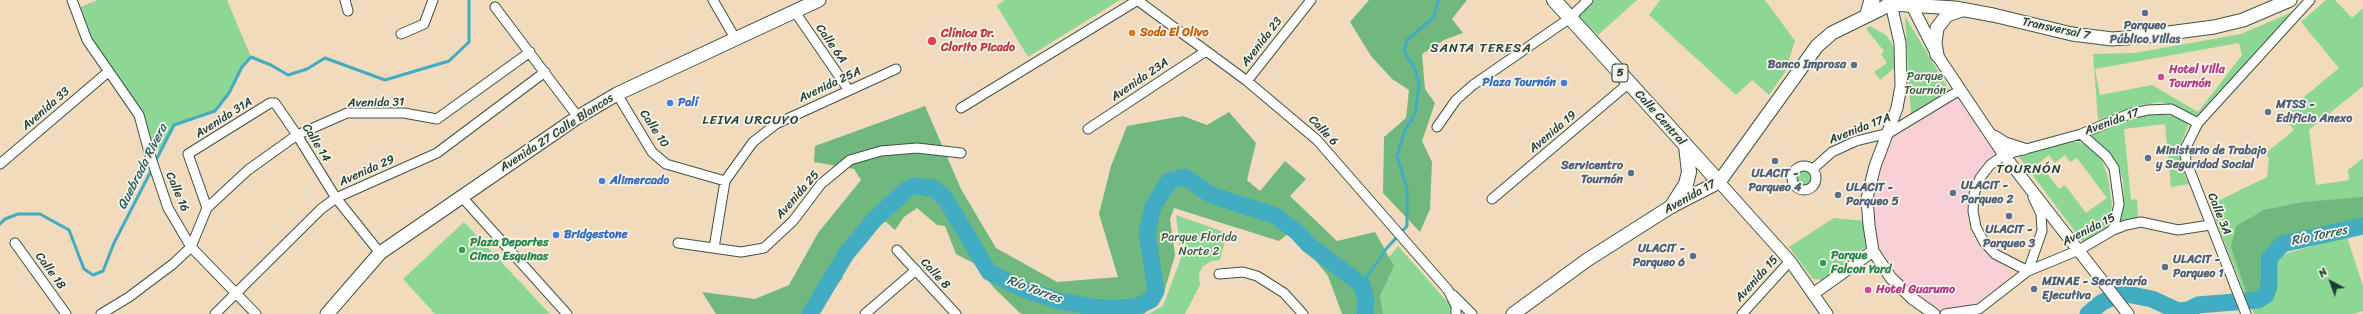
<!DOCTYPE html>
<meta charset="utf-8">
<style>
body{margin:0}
#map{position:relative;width:2363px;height:314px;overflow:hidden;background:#f1dbbc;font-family:Sriracha,sans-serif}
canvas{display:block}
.north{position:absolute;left:2311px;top:262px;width:40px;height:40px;-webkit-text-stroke:3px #f7f3e8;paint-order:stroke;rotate:319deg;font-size:11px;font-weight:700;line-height:16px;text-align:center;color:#1f3d34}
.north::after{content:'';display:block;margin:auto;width:14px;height:18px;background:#1f3d34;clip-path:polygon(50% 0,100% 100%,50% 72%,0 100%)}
</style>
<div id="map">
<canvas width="2363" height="314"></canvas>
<div class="north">N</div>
</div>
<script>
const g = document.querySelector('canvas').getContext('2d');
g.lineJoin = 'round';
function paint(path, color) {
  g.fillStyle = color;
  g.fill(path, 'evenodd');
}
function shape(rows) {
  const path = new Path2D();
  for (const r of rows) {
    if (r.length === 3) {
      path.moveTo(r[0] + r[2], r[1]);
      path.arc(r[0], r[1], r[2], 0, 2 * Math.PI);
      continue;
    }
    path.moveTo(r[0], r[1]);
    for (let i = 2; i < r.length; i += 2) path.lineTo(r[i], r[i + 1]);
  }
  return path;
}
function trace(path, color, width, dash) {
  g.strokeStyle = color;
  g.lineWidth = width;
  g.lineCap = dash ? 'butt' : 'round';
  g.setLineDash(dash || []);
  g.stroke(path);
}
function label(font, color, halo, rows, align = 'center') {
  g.font = font + ' Sriracha,sans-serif';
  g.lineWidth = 3.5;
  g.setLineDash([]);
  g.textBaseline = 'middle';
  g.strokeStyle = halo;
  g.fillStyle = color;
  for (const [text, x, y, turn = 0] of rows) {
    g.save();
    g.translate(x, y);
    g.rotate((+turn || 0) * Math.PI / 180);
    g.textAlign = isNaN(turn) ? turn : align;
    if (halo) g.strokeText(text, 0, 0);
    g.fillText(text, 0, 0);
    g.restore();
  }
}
paint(shape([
 [1957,97,1995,153,1974,176,1970,186,1966,209,1968,228,1974,240,2013,273,1978,306,1938,311,1911,292,1894,271,1882,250,1876,228,1874,209,1876,184,1882,162,1893,140]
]), '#f7cfd5');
paint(shape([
 [98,0,227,0,251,57,242,67,229,93,215,111,174,125,162,149,150,152,144,114,92,39,80,7],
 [1005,0,1120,0,1028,57,997,6],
 [1594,0,1637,0,1598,35,1578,15],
 [1660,0,1765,0,1795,41,1785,72,1769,95,1752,80,1736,95,1649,15],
 [2326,0,2335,0,2352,18,2363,8,2363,86,2309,130,2316,185,2349,180,2348,170,2363,158,2363,217,2286,233,2264,260,2263,287,2258,296,2246,298,2210,205,2267,177,2269,158,2266,153,2294,130,2285,119,2293,112,2288,106,2295,101,2297,103,2339,68,2301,22],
 [2297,10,2197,117,2182,108,2161,102,2141,105,2098,120,2093,54,2135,53,2241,34],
 [2239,43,2242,55,2198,112,2152,85,2100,95,2095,69],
 [1905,16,1949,90,1911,114],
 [1870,26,1886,35,1891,42,1895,52,1896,67,1880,80,1874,72,1887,63,1881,54,1884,51,1866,29],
 [2157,113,2182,118,2186,122,2188,126,2181,143,2185,176,2189,184,2171,187,2165,124,2124,129,2131,200,2137,199,2138,218,2119,223,2124,201,2123,180,2118,164,2091,135,2132,116],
 [2072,141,2082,143,2094,150,2102,160,2108,178,2112,205,2108,230,2083,242,2019,157],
 [2049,155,2055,163,2065,155,2070,162,2077,158,2107,198,2086,213,2065,185,2059,189,2039,163],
 [1804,178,9],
 [1176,215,1227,233,1220,260,1212,261,1203,266,1199,274,1200,285,1185,314,1148,314,1163,306,1181,258],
 [1834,218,1865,221,1866,247,1823,280,1813,279,1789,247],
 [464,222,550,314,435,314,403,279],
 [2347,237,2363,286,2363,311,2353,314,2254,314,2251,306,2266,302,2274,286,2272,270,2284,254],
 [1398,246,1451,306,1451,314,1375,314,1369,282]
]), '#8cd794');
paint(shape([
 [1369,0,1467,0,1452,19,1463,33,1444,40,1422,54,1425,89,1435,103,1422,141,1432,162,1430,209,1420,232,1383,193,1384,137,1406,118,1409,90,1392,79,1371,56,1350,22],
 [925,106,961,189,996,248,1057,282,1118,277,1099,214,1111,166,1127,126,1183,116,1207,125,1229,112,1256,143,1247,180,1260,191,1285,161,1306,179,1290,196,1337,241,1375,232,1394,266,1380,296,1383,314,1342,314,1328,276,1311,255,1308,248,1290,232,1279,241,1174,208,1170,219,1175,255,1163,296,1144,314,1024,314,1020,313,994,288,975,264,956,254,945,226,937,225,917,208,904,217,895,230,886,222,871,218,857,233,851,254,833,265,843,278,809,314,716,314,702,292,755,299,789,285,818,233,861,180,854,169,814,162,815,146],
 [2363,197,2363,226,2282,244,2269,259,2265,292,2247,295,2231,247,2236,226,2264,210,2303,202]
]), '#71b87e');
trace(shape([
 [155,162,174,125,215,111,229,93,242,67,251,57,271,65,288,75,307,69,325,58,385,80,449,61,469,42,469,0],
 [0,224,5,219,18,214,40,214,69,230,84,269,93,275,103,271,114,243,152,169],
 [1362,285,1386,249,1407,226,1407,188,1397,156,1405,130,1415,114,1419,85,1416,71,1404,51,1407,40,1434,17,1438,0]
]), '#42acc2', 3);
trace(shape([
 [810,314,846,254,874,220,906,190,914,186,933,188,945,198,989,272,1023,289,1060,301,1100,308,1126,308,1140,305,1151,300,1156,291,1147,233,1153,207,1169,181,1185,177,1211,195,1276,216,1297,232,1309,245,1362,285,1366,300,1365,314],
 [2088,314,2101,303,2121,293,2152,299,2178,311,2188,310,2198,305,2258,300,2266,295,2269,286,2269,259,2282,244,2363,226]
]), '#42acc2', 17);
const minor = shape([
 [72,0,87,40,139,115,149,152,168,208,191,247,256,314],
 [345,0,348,11],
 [713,0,735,38],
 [1137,0,1247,81,1317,140,1448,290,1456,306,1456,314],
 [495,7,578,117],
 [795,12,848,89],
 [401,34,424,24,433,0],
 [1247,81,1311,0],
 [617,94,652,152,666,164,725,181],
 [961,108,1138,0],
 [2198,123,2185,149,2186,161,2246,314],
 [1437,127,1456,100,1473,85,1570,18,1588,0],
 [1088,129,1206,51],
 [2081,134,2106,156,2114,168,2119,204,2113,230],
 [0,164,108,72],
 [1804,178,12],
 [1813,169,1832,152,1856,141,1889,133,1960,90],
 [461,196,567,314],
 [1492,199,1629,83],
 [207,208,248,170,297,135,347,113,404,113,437,119,530,52],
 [15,243,66,314],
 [678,243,741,252,764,248,793,221,821,184,850,160,881,151,917,148,961,153],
 [714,248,725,181,753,142,776,124,896,69],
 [897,250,956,314],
 [2028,271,1995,254,1984,242,1976,227,1973,211,1974,194,1980,178,1990,165,2004,155,2081,134,2129,114,2148,110,2171,109,2198,123,2310,0],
 [2028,271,2042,231,2041,214,2033,197],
 [1219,274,1243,272,1257,276,1284,293,1303,314],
 [1453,295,1472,314],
 [101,314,129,297,173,264,191,247,207,208,188,154,270,103,275,103,297,135,336,198,380,253],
 [215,314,321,209,336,198,437,153,545,72],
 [865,314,916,270],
 [1742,314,1790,261],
 [1945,314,1979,309,2028,271,2079,250,2113,230,2126,225,2141,222,2178,230,2210,225]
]);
const tertiary = shape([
 [1891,4,1900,43,1901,86,1897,108,1875,166,1867,198,1869,225,1873,251,1891,278,1913,299,1934,314],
 [1911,4,1937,55,2004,155,2128,314],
 [1994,136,2005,143,2024,149],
 [1719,182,1790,261,1827,314],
 [1813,294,1873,251]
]);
const secondary = shape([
 [1937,55,1935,43,1937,28,1947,15,1962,10],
 [327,314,380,253,578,117,617,94,819,0],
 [1513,314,1587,260,1672,206,1719,182,1817,46,1832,33,1891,4,1955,8,1993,15,2072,34,2112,39,2138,37,2214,27,2243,20,2290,0]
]);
const primary = shape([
 [1554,0,1719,182],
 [1672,206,1686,184,1689,172,1686,146]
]);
const trunk = shape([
 [1890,0,1891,4],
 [1909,0,1911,4],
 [1868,14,1872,0]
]);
trace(minor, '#3e5548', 11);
trace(tertiary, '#3e5548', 13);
trace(secondary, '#3e5548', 15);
trace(primary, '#3e5548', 16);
trace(trunk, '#3e5548', 17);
trace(minor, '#fff', 9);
trace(tertiary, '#fff', 11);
trace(secondary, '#fff', 13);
trace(primary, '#fff', 14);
trace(trunk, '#fff', 15);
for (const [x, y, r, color] of [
 [2145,13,4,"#5c6f8a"],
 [1132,33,4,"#e8710a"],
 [932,41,5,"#e0444e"],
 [1854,65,4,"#5c6f8a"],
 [2161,77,4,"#d1479c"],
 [1564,83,4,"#3f7fe0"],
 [670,103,4,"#3f7fe0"],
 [2268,112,4,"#5c6f8a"],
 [2148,158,4,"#5c6f8a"],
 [1775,161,4,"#5c6f8a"],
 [1631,173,4,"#5c6f8a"],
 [602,181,4,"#3f7fe0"],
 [1953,193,4,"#5c6f8a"],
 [1838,195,4,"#5c6f8a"],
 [2009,216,4,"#5c6f8a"],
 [556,235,4,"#3f7fe0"],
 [462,250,4,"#2e9e5b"],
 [1693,256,4,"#5c6f8a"],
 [1823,263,4,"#2e9e5b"],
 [2165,267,4,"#5c6f8a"],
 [2034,289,4,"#5c6f8a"],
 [1868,290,4,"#d1479c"]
]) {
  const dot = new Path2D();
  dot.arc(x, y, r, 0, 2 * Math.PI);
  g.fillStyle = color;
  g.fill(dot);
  trace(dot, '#f7f3e8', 1.5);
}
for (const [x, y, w] of [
 [1620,73,16]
]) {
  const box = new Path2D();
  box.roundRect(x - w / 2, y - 9, w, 18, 3);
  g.fillStyle = '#f7f3e8';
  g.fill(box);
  trace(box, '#1f3d34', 1);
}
label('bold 11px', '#1f3d34', null, [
 ["5",1620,73]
]);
label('bold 12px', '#4e5e75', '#f7f3e8', [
 ["Parqueo",2145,26,"center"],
 ["Público Villas",2145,40,"center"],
 ["Banco Improsa",1846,65,"right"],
 ["MTSS -",2276,105],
 ["Edificio Anexo",2276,119],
 ["Ministerio de Trabajo",2156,151],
 ["y Seguridad Social",2156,165],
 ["Servicentro",1623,166,"right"],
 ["Tournón",1623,180,"right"],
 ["ULACIT -",1775,174,"center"],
 ["Parqueo 4",1775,188,"center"],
 ["ULACIT -",1961,186],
 ["Parqueo 2",1961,200],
 ["ULACIT -",1846,188],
 ["Parqueo 5",1846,202],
 ["ULACIT -",2009,230,"center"],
 ["Parqueo 3",2009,244,"center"],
 ["ULACIT -",1685,249,"right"],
 ["Parqueo 6",1685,263,"right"],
 ["ULACIT -",2173,260],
 ["Parqueo 1",2173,274],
 ["MINAE - Secretaría",2042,282],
 ["Ejecutiva",2042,296]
], 'left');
label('12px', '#1f3d34', '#f7f3e8', [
 ["Transversal 7",2056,29,12],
 ["Avenida 23",1262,42,-52],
 ["Calle 6A",831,44,55],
 ["Avenida 23A",1140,80,-34],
 ["Avenida 25A",830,85,-25],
 ["Avenida 31",376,103,-1],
 ["Avenida 33",46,109,-41],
 ["Avenida 31A",224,118,-32],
 ["Calle Central",1660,118,48],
 ["Avenida 17",2112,122,-20],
 ["Calle 10",654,129,56],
 ["Avenida 17A",1860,129,-21],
 ["Calle 6",1323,131,46],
 ["Avenida 19",1553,132,-40],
 ["Avenida 27 Calle Blancos",557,133,-33],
 ["Calle 14",316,143,58],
 ["Avenida 29",367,171,-24],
 ["Calle 16",177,192,67],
 ["Avenida 25",798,195,-49],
 ["Avenida 17",1690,197,-29],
 ["Calle 3A",2219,214,68],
 ["Avenida 15",2089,230,-27],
 ["Calle 18",50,271,54],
 ["Calle 8",935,274,47],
 ["Avenida 15",1757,279,-48]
]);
label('bold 12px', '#c56008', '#f7f3e8', [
 ["Soda El Olivo",1140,33]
], 'left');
label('bold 12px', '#be3a42', '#f7f3e8', [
 ["Clínica Dr.",941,34],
 ["Clorito Picado",941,48]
], 'left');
label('bold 12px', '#b23c85', '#f7f3e8', [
 ["Hotel Villa",2169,70],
 ["Tournón",2169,84],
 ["Hotel Guarumo",1876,290]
], 'left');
label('12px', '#355c47', '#f7f3e8', [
 ["Parque",1925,77],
 ["Tournón",1925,91],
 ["Parque Florida",1199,238],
 ["Norte 2",1199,252]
]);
label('bold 12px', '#366cbe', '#f7f3e8', [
 ["Plaza Tournón",1556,83,"right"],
 ["Palí",678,103],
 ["Alimercado",610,181],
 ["Bridgestone",564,235]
], 'left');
label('bold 12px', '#27864d', '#f7f3e8', [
 ["Plaza Deportes",470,243],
 ["Cinco Esquinas",470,257],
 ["Parque",1831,256],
 ["Falcon Yard",1831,270]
], 'left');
g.letterSpacing = '1px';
label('13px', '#1f3d34', '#f7f3e8', [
 ["SANTA TERESA",1481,49],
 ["LEIVA URCUYO",751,121],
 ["TOURNÓN",2029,170]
]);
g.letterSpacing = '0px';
label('italic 13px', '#2a5e5f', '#f7f3e8', [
 ["Quebrada Rivera",143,167,-63],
 ["Río Torres",2319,236,-12],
 ["Río Torres",1034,290,20]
]);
</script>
